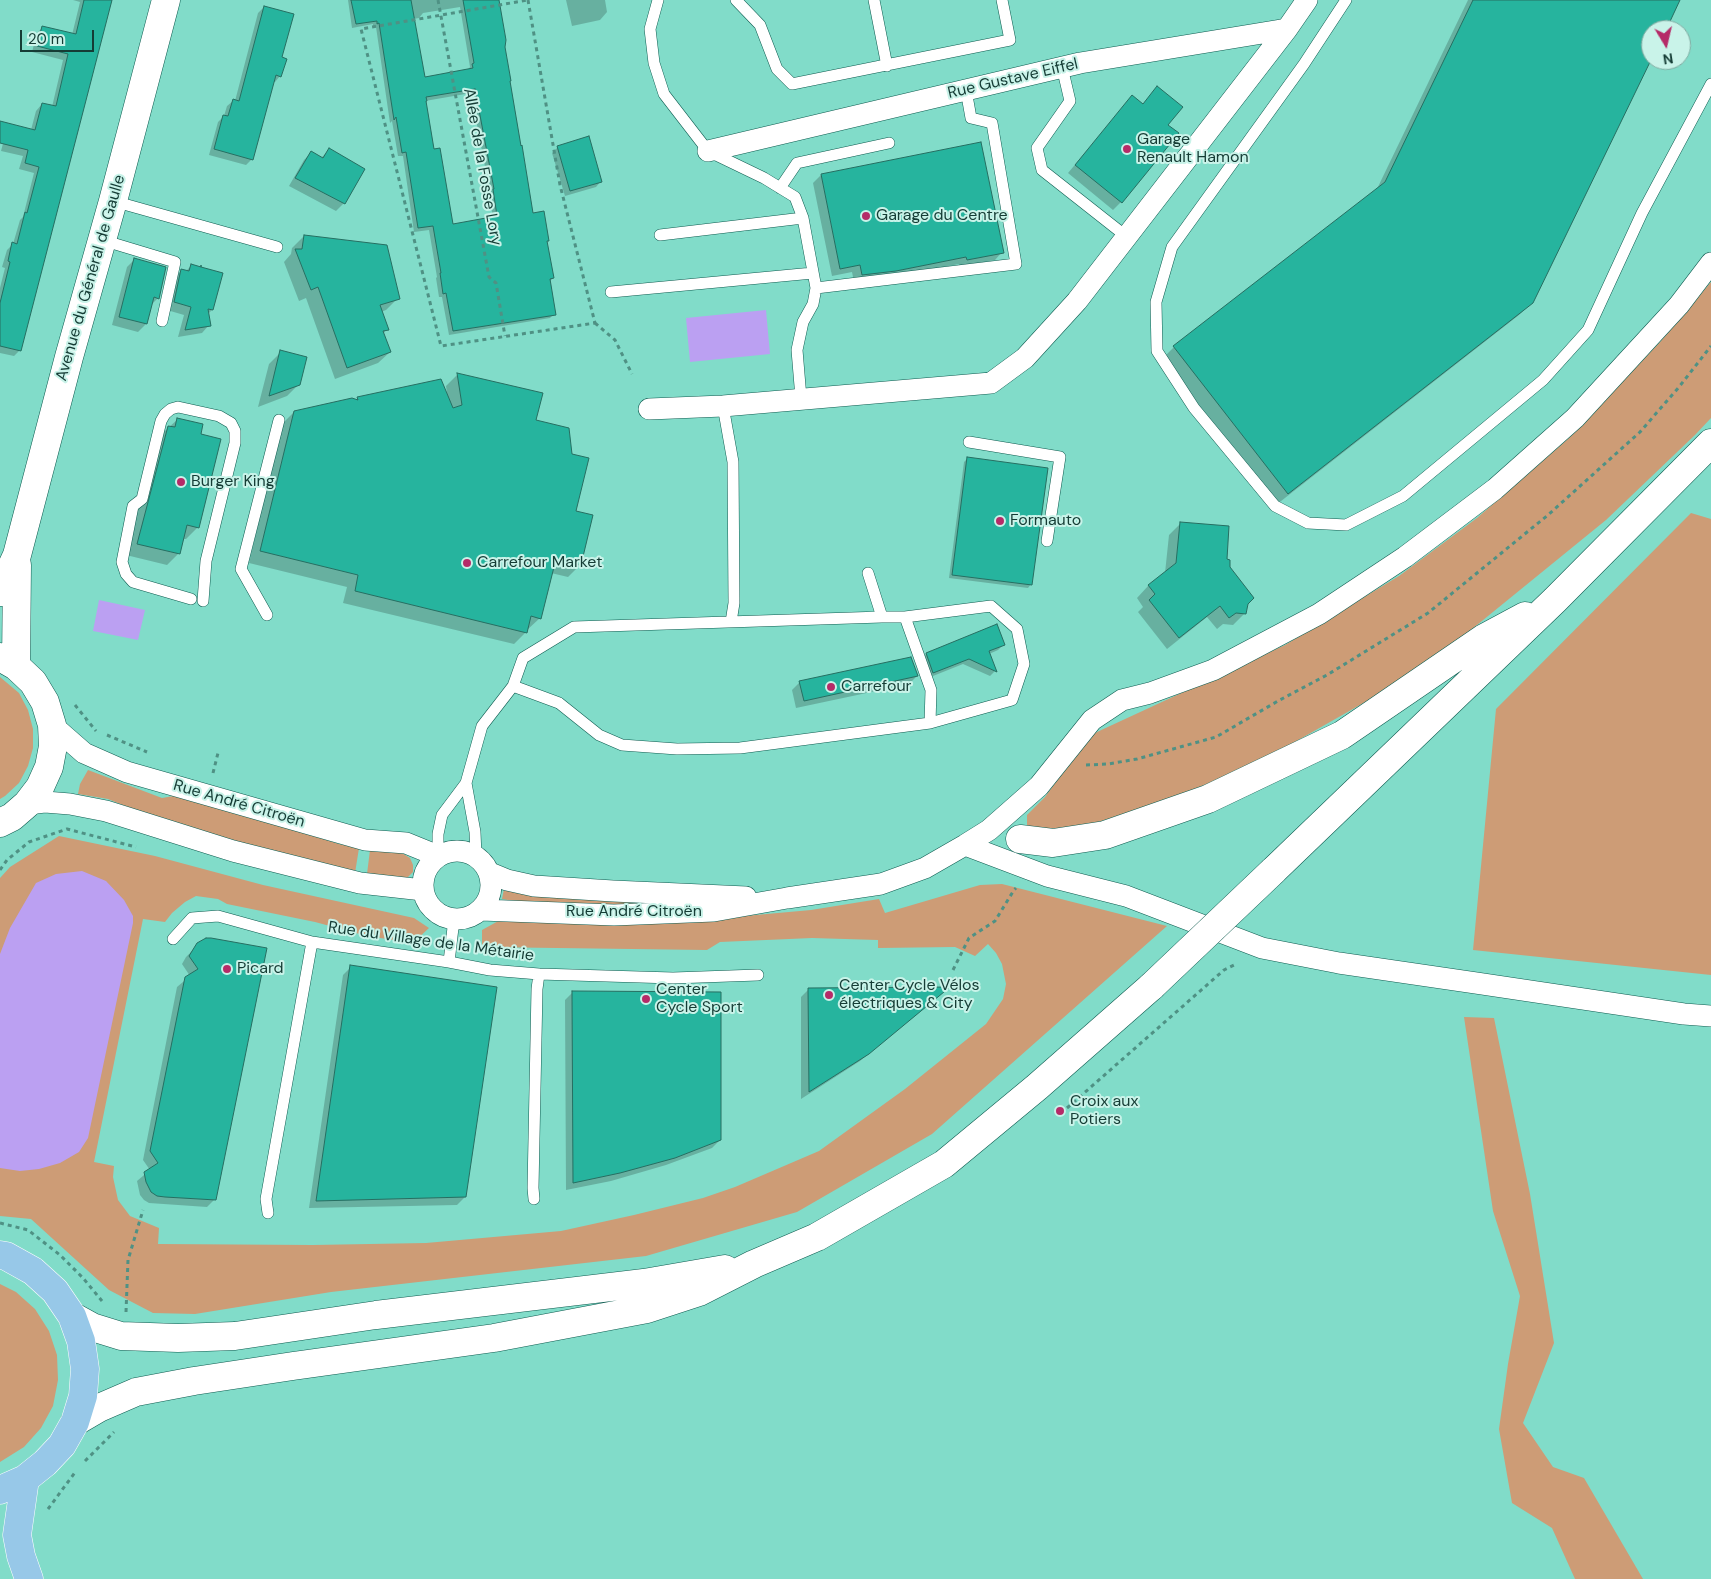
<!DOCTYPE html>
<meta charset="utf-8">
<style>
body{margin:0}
#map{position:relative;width:1711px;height:1579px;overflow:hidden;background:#81dcc9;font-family:"DM Sans",sans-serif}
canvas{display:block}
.north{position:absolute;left:1641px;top:20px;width:50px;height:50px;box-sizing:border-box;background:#c9f3e9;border:1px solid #81aaa1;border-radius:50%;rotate:171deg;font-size:14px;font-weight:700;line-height:20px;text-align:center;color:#153c35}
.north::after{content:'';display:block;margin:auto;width:18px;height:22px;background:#b52b68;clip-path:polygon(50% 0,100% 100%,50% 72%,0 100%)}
.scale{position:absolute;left:20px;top:30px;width:74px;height:22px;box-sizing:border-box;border:2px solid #153c35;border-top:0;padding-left:6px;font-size:15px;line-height:18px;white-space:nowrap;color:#153c35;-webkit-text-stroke:4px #c9f3e9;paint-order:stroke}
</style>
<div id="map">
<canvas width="1711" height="1579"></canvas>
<div class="north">N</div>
<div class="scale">20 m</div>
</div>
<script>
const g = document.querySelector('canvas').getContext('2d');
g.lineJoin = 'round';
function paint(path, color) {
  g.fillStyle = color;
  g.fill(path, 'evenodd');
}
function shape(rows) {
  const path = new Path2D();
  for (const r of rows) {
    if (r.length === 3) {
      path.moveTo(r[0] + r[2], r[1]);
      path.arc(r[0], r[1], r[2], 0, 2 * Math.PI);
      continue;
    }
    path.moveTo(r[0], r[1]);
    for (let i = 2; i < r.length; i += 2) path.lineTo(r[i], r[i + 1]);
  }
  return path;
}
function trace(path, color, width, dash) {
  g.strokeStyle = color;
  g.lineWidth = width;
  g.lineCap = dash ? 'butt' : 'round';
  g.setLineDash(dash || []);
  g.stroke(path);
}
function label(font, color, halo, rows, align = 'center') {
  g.font = font + ' "DM Sans",sans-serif';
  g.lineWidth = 4;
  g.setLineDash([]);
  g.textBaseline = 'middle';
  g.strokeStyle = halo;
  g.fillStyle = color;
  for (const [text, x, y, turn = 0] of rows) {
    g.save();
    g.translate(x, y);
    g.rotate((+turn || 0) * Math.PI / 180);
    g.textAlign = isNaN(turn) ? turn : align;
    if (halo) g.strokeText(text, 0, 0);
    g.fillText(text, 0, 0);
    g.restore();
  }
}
paint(shape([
 [1711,282,1711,418,1695,435,1606,520,1461,638,1374,697,1256,764,1165,801,1092,824,1048,831,1027,826,1027,815,1045,797,1087,739,1097,732,1285,645,1399,576,1477,518,1569,438,1660,342],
 [1691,513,1711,519,1711,975,1473,950,1496,709],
 [0,677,19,693,28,710,33,729,33,748,28,766,19,783,5,796,0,799],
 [88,770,162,798,185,794,339,844,359,848,355,873,282,856,142,813,108,799,78,794,80,784],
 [59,836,155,856,263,885,414,918,429,928,413,943,367,936,315,922,227,904,218,899,196,896,185,902,172,913,165,922,143,919,94,1162,114,1166,113,1177,118,1200,130,1216,159,1228,158,1244,313,1245,426,1243,561,1231,634,1215,703,1198,735,1187,819,1151,905,1089,986,1024,1003,999,1006,984,1002,964,996,953,988,944,975,956,955,947,878,948,878,940,812,938,720,942,707,950,482,947,482,930,502,919,678,922,811,910,879,899,885,913,980,885,1002,884,1167,926,932,1134,797,1212,646,1256,331,1292,195,1314,153,1313,109,1290,31,1219,0,1216,0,878,10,867],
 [370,850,402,853,410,858,413,865,413,872,405,880,367,874],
 [504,889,687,901,601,907,526,903,502,899],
 [1464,1017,1494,1018,1530,1194,1554,1343,1523,1423,1553,1467,1584,1478,1643,1579,1575,1579,1552,1528,1512,1503,1499,1429,1508,1364,1520,1296,1493,1211],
 [0,1284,16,1292,35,1309,49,1331,57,1355,58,1380,53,1406,41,1428,24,1447,0,1462]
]), '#cd9c76');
paint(shape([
 [766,310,770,354,690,362,686,318],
 [99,600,145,610,138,640,93,631],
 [82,871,106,881,124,900,133,916,133,923,88,1138,79,1152,60,1163,39,1169,20,1171,0,1168,0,954,10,928,36,883,56,874]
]), '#bba0f2');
paint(shape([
 [73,0,111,0,20,350,14,356,0,353,0,288,5,268,2,267,7,250,13,244,20,220,23,217,34,173,19,169,23,156,1,151,6,132,31,130,36,111,42,104,52,107,63,60,32,52,37,33,43,27,72,35,80,2],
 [348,0,498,0,504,47,532,214,548,241,546,242,553,278,549,282,554,314,550,318,449,335,442,297,439,297,436,278,437,277,429,230,414,232,403,156,398,156,392,121,390,123,376,27,373,27,373,24,352,28],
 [460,7,470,67,468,70,424,78,413,19,419,18,423,13],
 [471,93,490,193,489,195,493,218,452,225,433,150,425,101],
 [566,0,605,0,607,12,600,20,572,26],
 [1468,0,1679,0,1664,30,1651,30,1651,57,1532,303,1519,315,1276,505,1162,359,1174,347,1376,191],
 [264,7,281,58,280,76,275,82,273,82,252,159,246,165,209,155,218,122,224,116,227,106,233,101,235,101,258,13],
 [1157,88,1166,125,1121,202,1113,210,1068,173,1132,97,1142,105],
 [980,143,1002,252,995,260,960,267,959,264,887,278,854,282,852,272,832,276,813,183,821,175],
 [558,147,601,181,596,187,565,196,552,153],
 [329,150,344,203,336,211,289,186,304,160,312,152,321,158],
 [304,236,398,298,386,310,381,312,387,329,383,334,390,352,378,363,335,379,306,298,299,301,284,262,291,254,292,248],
 [135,259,158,298,151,305,146,324,138,332,112,325,127,267],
 [191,266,212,310,208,314,209,325,202,333,178,337,184,315,167,310,174,278,182,270,186,271],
 [281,352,299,384,287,396,258,407,269,364],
 [457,375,535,421,575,511,591,516,580,565,568,577,551,573,540,618,527,630,526,632,514,644,343,603,347,587,249,563,282,424,294,412,356,400,358,398,447,393,446,386],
 [178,419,198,527,186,539,183,539,179,553,167,565,126,555,156,439],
 [968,458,1031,584,1028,588,949,578,964,462],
 [1181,523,1229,568,1246,604,1245,613,1233,625,1223,624,1217,629,1207,617,1167,649,1138,612,1143,607,1137,598,1148,586,1165,573,1169,535],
 [1003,645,998,650,989,654,995,671,990,676,963,664,928,678,921,660,926,654],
 [917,676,909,684,796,708,792,690,800,682],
 [201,942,215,1199,207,1207,149,1203,144,1200,140,1195,137,1181,150,1170,143,1160,177,987,190,976,182,964,186,957],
 [351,967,465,1197,457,1205,309,1208,343,975],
 [809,989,947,989,860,1061,801,1099,801,997],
 [573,992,720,1140,712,1148,666,1165,611,1181,566,1190,565,1000]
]), '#0003');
const building = shape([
 [84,0,112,0,21,351,0,346,0,303,10,262,8,261,12,242,17,244,25,212,27,213,39,167,25,163,28,150,0,143,0,121,35,130,42,103,56,106,68,54,37,46,42,26,76,34,84,0],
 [351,0,411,0,425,77,473,68,472,64,474,63,463,0,499,0,506,40,505,47,511,81,510,81,521,146,522,145,533,213,544,211,549,241,547,241,554,278,550,279,556,315,453,331,446,293,443,294,440,273,441,273,433,226,418,228,406,152,402,153,396,117,394,120,379,23,377,24,377,21,356,24,351,0],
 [475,89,494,189,493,189,497,216,453,224,440,148,434,149,426,101,427,101,426,97,475,89],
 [1473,0,1680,0,1666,30,1651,30,1651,60,1533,303,1288,494,1173,346,1385,182,1473,0],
 [264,6,294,14,282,57,287,59,281,77,276,75,253,160,214,149,223,115,228,116,233,99,239,101,264,6],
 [1157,86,1183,107,1168,125,1179,133,1122,203,1075,165,1132,95,1143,104,1157,86],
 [589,136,602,182,570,191,557,146,589,136],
 [981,142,1004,253,967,260,966,257,896,271,862,275,860,265,840,269,821,174,981,142],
 [329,148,365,169,345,204,295,178,311,151,323,158,329,148],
 [304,235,387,245,400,299,380,305,389,330,383,331,391,352,347,368,318,287,311,290,295,249,302,249,304,235],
 [134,258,166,267,159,299,154,297,147,324,119,317,134,258],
 [191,264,201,267,201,265,201,267,223,273,213,310,208,309,211,326,185,330,191,307,174,302,181,269,189,271,191,264],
 [280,350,307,357,300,385,269,396,280,350],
 [457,373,543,393,536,420,569,428,572,454,589,458,576,511,593,515,581,565,556,559,541,619,531,616,527,633,355,591,358,575,260,551,294,411,352,398,358,400,357,397,441,379,453,408,462,405,457,373],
 [177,418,203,424,201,434,221,439,199,528,187,525,180,554,137,544,168,426,175,427,177,418],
 [967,457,1048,468,1032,585,952,575,967,457],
 [1180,522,1229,526,1227,559,1230,560,1230,567,1254,598,1248,604,1246,614,1236,613,1229,618,1220,606,1179,638,1149,600,1155,594,1148,585,1176,563,1180,522],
 [997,624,1005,645,989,651,997,672,969,659,933,673,926,653,997,624],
 [911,657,918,676,804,701,799,681,911,657],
 [206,938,211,938,267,948,216,1200,165,1197,157,1196,151,1192,146,1182,144,1172,158,1163,150,1151,185,977,198,969,189,956,197,943,206,938],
 [350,965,497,987,466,1197,316,1201,350,965],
 [950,987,869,1054,809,1092,808,988,950,987],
 [572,991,721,992,721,1140,675,1158,620,1173,573,1183,572,991]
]);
paint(building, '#26b49e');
trace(building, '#266e61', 1);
const lane = shape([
 [658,0,650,29,654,63,664,94,708,151,764,178,795,197,803,218,816,288,813,304,803,322,797,350,801,398],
 [736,0,760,25,777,69,792,84,1010,40,1002,0],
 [874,0,887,66],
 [1346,0,1304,64,1172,247,1156,302,1157,351,1194,408,1275,506,1308,523,1346,525,1403,496,1543,380,1588,330,1642,213,1711,84],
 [1062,67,1070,101,1037,148,1042,170,1127,237],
 [780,188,797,163,889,143],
 [113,201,277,247],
 [660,235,803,218],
 [102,240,175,262,162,321],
 [816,288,1016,264,992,123,971,118,966,90],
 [611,292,813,273],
 [723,406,733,462,734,603,731,622],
 [969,442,1060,457,1047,541],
 [868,573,882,617],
 [191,599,133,582,126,574,122,562,133,506,142,499,161,421,165,414,171,409,178,407,219,416,231,423,235,431,235,443,206,561,203,601],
 [267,615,241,569,279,420],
 [882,617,905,617,931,690,930,723,740,748,677,749,622,745,599,735,559,703,513,686,523,658,574,627,882,617],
 [905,617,991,606,1017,629,1024,664,1012,700,930,723],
 [466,783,475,832,476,856],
 [438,856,438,834,442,815,466,783,482,726,513,686],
 [173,939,192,918,218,916,312,942,449,962,490,970,539,974,673,978,758,975],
 [449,962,454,919],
 [534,1199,533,1188,537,989,539,974],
 [268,1213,266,1199,312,942]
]);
const street = shape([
 [708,151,1080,63,1287,29,1307,0],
 [649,409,723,406,991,383,1025,358,1077,301,1287,29],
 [52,725,84,753,127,772,365,840,406,843,438,856],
 [27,804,45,802,70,804,106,811,233,851,360,883,423,890],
 [965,845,1047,876,1126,896,1262,948,1339,963,1476,983,1684,1014,1711,1016],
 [457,885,34],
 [490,873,507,880,534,886,613,891,746,897],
 [481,910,614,915,714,911,787,898,881,884,925,868,965,845,989,830,1039,786,1092,720,1122,700,1150,693,1213,670,1319,614,1405,557,1495,489,1575,418,1679,305,1711,263]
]);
const secondary = shape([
 [0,592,17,555,69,357,113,201,166,0],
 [0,657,16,666,33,682,45,702,52,725,53,746,49,767,40,787,27,804,12,817,0,823],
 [16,666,17,565],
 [1020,839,1053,843,1105,835,1208,799,1342,735,1484,638,1525,616],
 [1273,871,1555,600,1711,443],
 [72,1316,92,1327,121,1336,178,1338,235,1336,376,1315,644,1283,725,1269],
 [75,1422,99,1408,136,1392,194,1381,293,1366,494,1338,647,1309,699,1292,754,1264,817,1237,944,1164,1037,1087,1152,986]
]);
const primary = shape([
 [0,1255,6,1256,33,1271,55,1291,72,1316,81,1341,85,1369,83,1396,75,1422,62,1445,45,1463,25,1479,0,1490],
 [25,1479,17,1535,21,1556,29,1579]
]);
trace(lane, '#0e5c50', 12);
trace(street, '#0e5c50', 22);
trace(secondary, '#0e5c50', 29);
trace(primary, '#fff', 29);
trace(shape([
 [438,0,489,277,496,283,505,336],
 [528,0,560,185,595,323,441,346,361,29,528,0],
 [595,323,615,340,632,374],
 [75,705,96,731],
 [107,735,147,752],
 [1086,765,1108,764,1137,759,1216,737,1278,701,1327,675,1428,613,1548,515,1640,432,1679,387,1711,346],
 [213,773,218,753],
 [0,870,7,860,29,842,67,829,136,847],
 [953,970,969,938,995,921,1014,890,1016,888],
 [1067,1108,1224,970,1236,964],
 [0,1223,28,1230,60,1255,83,1278,102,1301],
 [126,1312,128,1260,143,1210],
 [85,1461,114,1432],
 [48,1509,76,1471]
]), '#4f9184', 3, [4, 4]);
trace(lane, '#fff', 11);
trace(street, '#fff', 21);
trace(secondary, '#fff', 28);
trace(primary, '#97c8e8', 28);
const secondaryBridge = shape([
 [1152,986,1273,871]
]);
trace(secondaryBridge, '#0e5c50', 29, []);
trace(secondaryBridge, '#fff', 28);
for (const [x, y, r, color] of [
 [1127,149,5,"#b52b68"],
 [866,216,5,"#b52b68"],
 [181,482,5,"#b52b68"],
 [1000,521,5,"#b52b68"],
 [467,563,5,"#b52b68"],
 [831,687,5,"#b52b68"],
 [227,969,5,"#b52b68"],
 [829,995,5,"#b52b68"],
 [646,999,5,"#b52b68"],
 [1060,1111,5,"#b52b68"]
]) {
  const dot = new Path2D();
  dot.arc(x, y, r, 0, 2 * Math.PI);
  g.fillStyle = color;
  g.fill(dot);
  trace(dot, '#c9f3e9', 2);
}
label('16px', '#153c35', '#c9f3e9', [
 ["Rue Gustave Eiffel",1013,79,-13],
 ["Allée de la Fosse Lory",482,167,80],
 ["Avenue du Général de Gaulle",91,278,-74],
 ["Rue André Citroën",239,804,16],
 ["Rue André Citroën",634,912],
 ["Rue du Village de la Métairie",431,942,8]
]);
label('16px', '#153c35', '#c9f3e9', [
 ["Garage",1137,140],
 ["Renault Hamon",1137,158],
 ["Garage du Centre",876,216],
 ["Burger King",191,482],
 ["Formauto",1010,521],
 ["Carrefour Market",477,563],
 ["Carrefour",841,687],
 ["Picard",237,969],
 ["Center Cycle Vélos",839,986],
 ["électriques & City",839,1004],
 ["Center",656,990],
 ["Cycle Sport",656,1008],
 ["Croix aux",1070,1102],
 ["Potiers",1070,1120]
], 'left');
</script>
